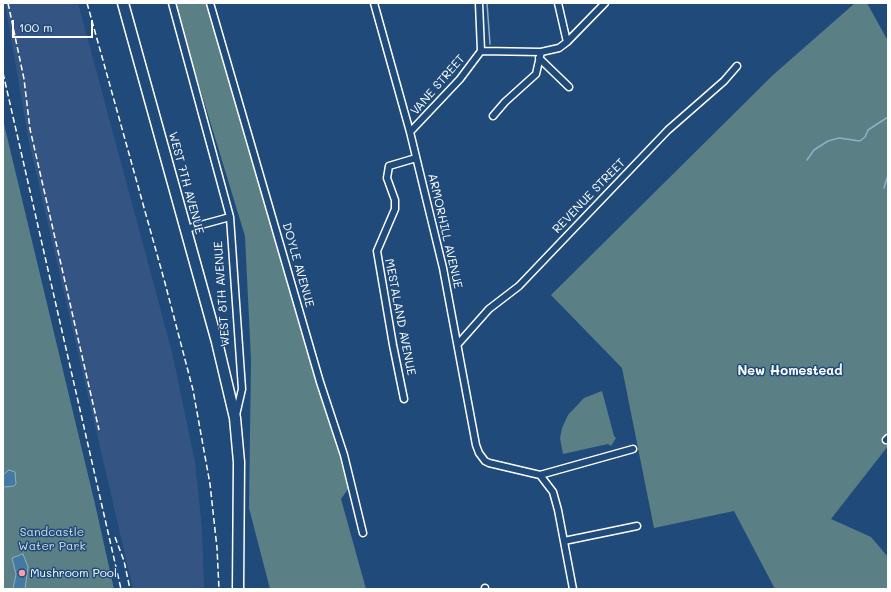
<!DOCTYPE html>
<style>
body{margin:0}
#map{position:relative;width:891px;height:592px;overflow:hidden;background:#1f4a7a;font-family:Mali,sans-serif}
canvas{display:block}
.frame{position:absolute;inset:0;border:4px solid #fff;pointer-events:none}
.scale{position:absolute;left:12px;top:20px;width:81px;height:18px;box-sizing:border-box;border:2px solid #fff;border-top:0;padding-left:5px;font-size:12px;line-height:14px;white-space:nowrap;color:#fff;-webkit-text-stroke:3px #1f4a7a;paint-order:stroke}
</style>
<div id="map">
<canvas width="891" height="592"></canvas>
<div class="frame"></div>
<div class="scale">100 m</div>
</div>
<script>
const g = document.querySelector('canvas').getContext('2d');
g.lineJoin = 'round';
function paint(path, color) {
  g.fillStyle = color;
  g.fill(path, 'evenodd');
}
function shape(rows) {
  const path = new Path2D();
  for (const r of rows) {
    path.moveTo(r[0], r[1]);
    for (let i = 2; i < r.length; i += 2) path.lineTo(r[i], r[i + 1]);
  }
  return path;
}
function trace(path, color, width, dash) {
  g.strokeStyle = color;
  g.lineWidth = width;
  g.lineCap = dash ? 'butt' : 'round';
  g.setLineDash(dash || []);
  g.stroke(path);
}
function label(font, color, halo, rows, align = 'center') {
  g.font = font + ' Mali,sans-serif';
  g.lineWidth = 3;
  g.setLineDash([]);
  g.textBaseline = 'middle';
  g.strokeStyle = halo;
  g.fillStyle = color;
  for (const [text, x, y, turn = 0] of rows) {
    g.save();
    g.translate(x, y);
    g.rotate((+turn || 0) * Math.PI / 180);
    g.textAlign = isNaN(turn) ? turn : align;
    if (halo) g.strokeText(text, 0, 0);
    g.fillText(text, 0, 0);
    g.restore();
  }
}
paint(shape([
 [5,3,78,3,172,352,195,462,202,528,204,589,133,589,29,142]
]), '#345584');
paint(shape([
 [174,3,210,3,351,485,341,499,366,589,270,589,249,508,251,360,245,236],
 [855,3,867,3,888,41,888,446,831,519,871,537,888,557,888,589,775,589,734,511,654,528,622,368,551,295,773,75],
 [3,120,95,504,114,589,3,589],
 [602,391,614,436,616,438,611,446,608,444,563,454,560,438,562,428,568,415,584,398]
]), '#5a8086');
const water = shape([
 [9,470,15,472,16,484,14,486,5,487,3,486,3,475,9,470],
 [23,554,28,567,25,589,13,589,16,574,12,558,23,554]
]);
paint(water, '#447aa1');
trace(water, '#8fafc7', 1);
trace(shape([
 [487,3,490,44],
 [807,160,814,150,828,141,839,138,860,141,865,137,868,130,888,117],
 [884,188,888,175]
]), '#8fafc7', 1.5);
const street = shape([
 [172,3,230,217,242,389,236,415],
 [210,3,320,382,344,455,363,533],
 [374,3,410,132,443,268,476,445,479,453,485,461,489,463,540,475,633,449],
 [479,3,481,51],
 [558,3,567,42],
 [481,51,541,52],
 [539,58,569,87],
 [493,116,505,102,536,74,541,52,559,48,567,42,605,3],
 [410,132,460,79,481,51],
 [186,229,230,217],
 [458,344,489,309,519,286,668,130,724,81,737,66],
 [404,399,393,345,377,251,395,209,395,200,387,178,389,166,416,158],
 [886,440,888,438],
 [540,475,553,492,558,510,573,589],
 [564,541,637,526],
 [485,589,485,588]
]);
const primary = shape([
 [123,3,217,342,235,418,239,462,238,589]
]);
trace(street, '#fff', 9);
trace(primary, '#fff', 13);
trace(street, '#1f4a7a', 6);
trace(primary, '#1f4a7a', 10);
trace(shape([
 [8,3,24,79,30,129,99,430],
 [87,3,165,283,193,390,210,484,217,548,219,589],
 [3,73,121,589],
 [115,537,124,561,130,589]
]), '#fff', 1.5, [6, 3]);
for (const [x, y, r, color] of [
 [22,573,4,"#ff9aa2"]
]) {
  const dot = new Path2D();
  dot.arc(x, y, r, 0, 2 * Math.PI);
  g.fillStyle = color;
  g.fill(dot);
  trace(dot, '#1f4a7a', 1.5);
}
label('12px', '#fff', '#1f4a7a', [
 ["VANE STREET",438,85,-49],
 ["WEST 7TH AVENUE",186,183,75],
 ["REVENUE STREET",589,196,-46],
 ["ARMORHILL AVENUE",445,231,77],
 ["DOYLE AVENUE",298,265,74],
 ["WEST 8TH AVENUE",222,294,-94],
 ["MESTALAND AVENUE",400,317,79]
]);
label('12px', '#d6dfe1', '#1f4a7a', [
 ["Sandcastle",52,532],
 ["Water Park",52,546]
]);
label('12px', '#fff', '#1f4a7a', [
 ["Mushroom Pool",30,573]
], 'left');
label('bold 13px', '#fff', '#1f4a7a', [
 ["New Homestead",790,371]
]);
</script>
